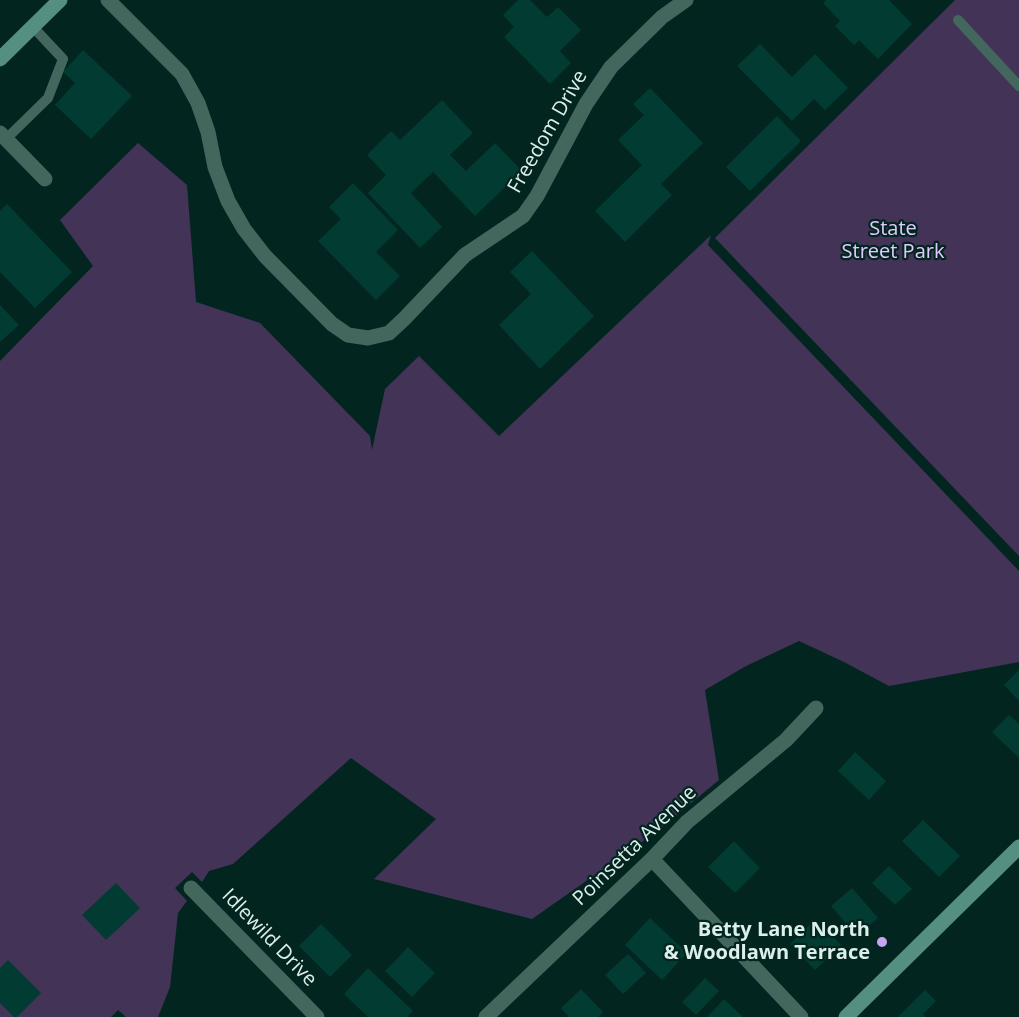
<!DOCTYPE html>
<style>
body{margin:0}
canvas{display:block;background:#03251f}
</style>
<canvas width="1019" height="1017"></canvas>
<script>
const g = document.querySelector('canvas').getContext('2d');
g.lineJoin = 'round';
function paint(path, color) {
  g.fillStyle = color;
  g.fill(path, 'evenodd');
}
function shape(rows) {
  const path = new Path2D();
  for (const r of rows) {
    path.moveTo(r[0], r[1]);
    for (let i = 2; i < r.length; i += 2) path.lineTo(r[i], r[i + 1]);
  }
  return path;
}
function trace(path, color, width, dash) {
  g.strokeStyle = color;
  g.lineWidth = width;
  g.lineCap = dash ? 'butt' : 'round';
  g.setLineDash(dash || []);
  g.stroke(path);
}
function label(font, color, halo, rows, align = 'center') {
  g.font = font + ' "Open Sans",sans-serif';
  g.lineWidth = 4.5;
  g.setLineDash([]);
  g.textBaseline = 'middle';
  g.strokeStyle = halo;
  g.fillStyle = color;
  for (const [text, x, y, turn = 0] of rows) {
    g.save();
    g.translate(x, y);
    g.rotate((+turn || 0) * Math.PI / 180);
    g.textAlign = isNaN(turn) ? turn : align;
    if (halo) g.strokeText(text, 0, 0);
    g.fillText(text, 0, 0);
    g.restore();
  }
}
paint(shape([
 [955,0,1019,0,1019,556,715,238],
 [138,143,187,185,196,302,260,323,370,436,372,450,385,389,419,356,499,436,711,235,708,245,1019,571,1019,662,889,686,844,662,799,641,746,666,705,690,719,780,656,832,532,919,374,879,436,819,351,758,233,864,209,871,202,882,192,872,175,888,187,901,178,913,170,987,158,1017,126,1017,118,1010,111,1017,0,1017,0,361,93,266,60,220]
]), '#433357');
paint(shape([
 [518,0,530,0,547,17,558,7,581,30,560,51,571,63,550,84,504,37,514,27,503,15],
 [826,0,889,0,912,24,878,59,859,40,854,45,835,26,840,21,823,3],
 [760,44,792,77,815,54,848,88,825,110,814,99,792,121,737,66],
 [83,50,132,96,91,139,55,105,75,83,63,72],
 [650,88,703,143,661,184,672,195,625,242,595,211,642,165,618,140,644,115,633,104],
 [442,100,473,133,450,155,466,171,495,143,522,171,475,216,433,172,411,193,442,227,420,248,368,193,386,175,367,155,391,131,400,140],
 [777,116,801,141,750,191,726,167],
 [353,183,398,230,376,252,400,276,376,300,318,241,341,219,329,207],
 [7,204,72,272,35,308,0,272,0,211],
 [532,251,594,316,540,369,499,325,531,294,510,272],
 [0,305,19,325,0,342],
 [1019,670,1019,701,1004,685],
 [1009,715,1019,724,1019,758,992,732],
 [855,752,886,781,869,800,838,771],
 [923,820,960,856,939,877,902,841],
 [734,841,760,868,735,893,708,867],
 [889,866,912,889,895,905,872,883],
 [116,883,140,908,106,940,82,915],
 [852,888,878,918,857,936,831,906],
 [650,918,687,953,662,980,625,945],
 [816,919,841,945,815,970,790,944],
 [321,924,352,955,330,977,299,946],
 [408,947,435,973,412,997,385,971],
 [628,954,646,973,623,994,605,975],
 [8,960,41,993,17,1017,14,1017,0,1003,0,968],
 [368,968,413,1011,407,1017,368,1017,344,994],
 [705,978,719,991,696,1015,682,1002],
 [581,989,603,1012,598,1017,569,1017,561,1008],
 [925,990,936,1001,923,1014,926,1017,898,1017],
 [724,999,743,1017,707,1017]
]), '#013b31');
trace(shape([
 [958,20,1019,86],
 [6,139,48,98,63,59,33,27]
]), '#43665d', 10);
trace(shape([
 [108,0,182,74,198,103,208,132,215,167,228,201,244,229,265,256,332,324,348,335,368,338,389,333,404,319,465,255,523,216,537,196,586,104,611,67,662,17,686,0],
 [0,133,45,179],
 [652,859,801,1017],
 [191,888,317,1017],
 [486,1017,652,859,687,822,786,740,816,708]
]), '#43665d', 15);
trace(shape([
 [0,59,60,0],
 [846,1017,1019,847]
]), '#548f81', 15);
for (const [x, y, r, color] of [
 [882,942,6,"#c6a6f0"]
]) {
  const dot = new Path2D();
  dot.arc(x, y, r, 0, 2 * Math.PI);
  g.fillStyle = color;
  g.fill(dot);
  trace(dot, '#03251f', 2);
}
label('20px', '#ddefea', '#03251f', [
 ["Freedom Drive",548,132,-60],
 ["Poinsetta Avenue",635,846,-44],
 ["Idlewild Drive",269,938,46]
]);
label('20px', '#e0caff', '#03251f', [
 ["State",893,229],
 ["Street Park",893,252]
]);
label('bold 20px', '#ddefea', '#03251f', [
 ["Betty Lane North",870,930],
 ["& Woodlawn Terrace",870,953]
], 'right');
</script>
